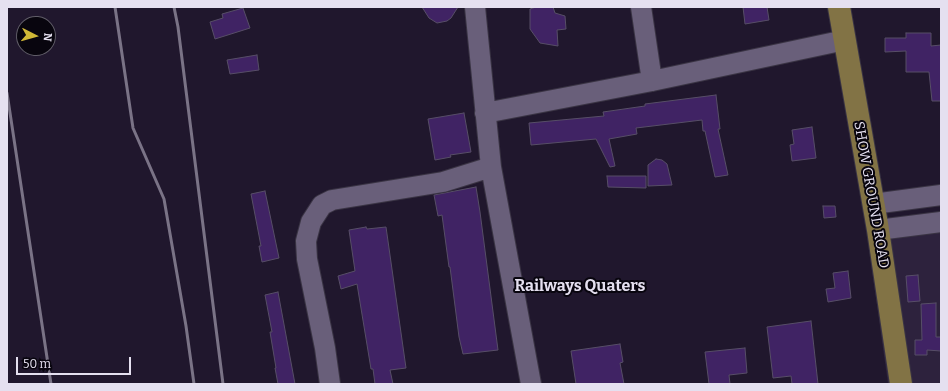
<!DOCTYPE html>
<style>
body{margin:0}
#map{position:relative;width:948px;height:391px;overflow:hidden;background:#20172d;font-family:Bitter,serif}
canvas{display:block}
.frame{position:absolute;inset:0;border:8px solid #e5e0f0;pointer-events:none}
.north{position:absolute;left:16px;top:16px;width:40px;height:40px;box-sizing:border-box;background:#08050e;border:1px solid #605d68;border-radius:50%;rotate:96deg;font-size:11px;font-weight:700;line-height:16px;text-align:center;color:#e5e0f0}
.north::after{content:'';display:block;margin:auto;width:14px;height:18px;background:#d0b837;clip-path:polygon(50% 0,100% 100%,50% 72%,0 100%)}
.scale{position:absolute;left:16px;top:357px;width:115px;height:18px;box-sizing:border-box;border:2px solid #e5e0f0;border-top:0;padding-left:5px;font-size:12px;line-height:14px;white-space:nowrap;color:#e5e0f0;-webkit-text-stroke:3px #08050e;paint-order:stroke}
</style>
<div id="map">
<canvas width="948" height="391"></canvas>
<div class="frame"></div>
<div class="north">N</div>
<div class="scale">50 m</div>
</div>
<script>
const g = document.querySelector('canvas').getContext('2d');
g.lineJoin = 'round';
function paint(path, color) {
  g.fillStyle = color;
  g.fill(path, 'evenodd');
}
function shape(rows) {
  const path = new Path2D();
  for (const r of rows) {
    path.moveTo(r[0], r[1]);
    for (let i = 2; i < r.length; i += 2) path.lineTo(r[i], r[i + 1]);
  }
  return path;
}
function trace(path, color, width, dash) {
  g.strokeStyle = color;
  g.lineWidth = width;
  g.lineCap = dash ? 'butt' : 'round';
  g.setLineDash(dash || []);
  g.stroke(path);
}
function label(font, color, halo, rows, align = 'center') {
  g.font = font + ' Bitter,serif';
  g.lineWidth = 4;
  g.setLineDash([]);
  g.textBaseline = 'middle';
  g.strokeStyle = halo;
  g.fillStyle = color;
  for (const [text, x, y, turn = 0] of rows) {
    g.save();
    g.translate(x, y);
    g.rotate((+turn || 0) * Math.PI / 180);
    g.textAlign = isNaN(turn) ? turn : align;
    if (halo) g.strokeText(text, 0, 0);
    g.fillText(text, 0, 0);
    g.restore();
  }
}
paint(shape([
 [941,216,941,384,888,384,866,227]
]), '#2d223d');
const building = shape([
 [422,7,458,7,451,18,447,21,437,23,429,18,422,7],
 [536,7,553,7,555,13,565,16,566,29,557,30,558,46,540,43,530,29,530,9,536,7],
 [743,7,767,7,769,20,745,24,743,7],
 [243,8,250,28,215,39,210,22,223,18,222,14,243,8],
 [906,33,931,33,931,46,941,45,941,101,932,101,929,72,906,72,906,51,885,52,885,38,906,38,906,33],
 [257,55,259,70,230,74,227,60,257,55],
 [716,95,720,129,718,129,728,175,715,177,705,131,703,131,702,120,636,128,637,134,609,139,615,166,610,167,596,139,531,145,529,123,604,116,603,112,645,106,645,104,716,95],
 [464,113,471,152,450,155,451,157,435,160,428,119,464,113],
 [812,127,816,158,792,161,790,145,794,144,792,130,812,127],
 [656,159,662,160,667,164,672,185,648,186,648,165,656,159],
 [607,176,646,176,646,188,608,187,607,176],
 [476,187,480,212,498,350,463,354,459,337,450,267,449,267,442,215,438,216,434,195,476,187],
 [265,191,279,258,262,262,259,246,261,246,251,194,265,191],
 [823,206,835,206,836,217,824,218,823,206],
 [366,227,367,229,386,227,406,368,390,370,393,384,375,384,373,369,371,369,357,284,341,289,338,276,355,271,349,230,366,227],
 [848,271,851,298,828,302,826,289,835,288,833,273,848,271],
 [918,275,920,301,908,302,906,276,918,275],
 [278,292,295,384,278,384,275,368,276,368,270,332,272,332,265,295,278,292],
 [936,303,936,337,941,337,941,351,927,350,927,355,915,355,915,340,922,340,921,304,936,303],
 [811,321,818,384,792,384,791,376,773,378,767,327,811,321],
 [620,344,623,362,620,363,624,384,576,384,571,351,620,344],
 [745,348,747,373,729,375,730,384,709,384,705,352,745,348]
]);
paint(building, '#402364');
trace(building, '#574e67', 1);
const minor = shape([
 [641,7,652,81],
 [485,113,652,81,845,40],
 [491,167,531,384],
 [873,204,941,195],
 [878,230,941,222],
 [330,384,325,348,307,259,306,241,311,222,322,205,332,200,443,182,491,167,475,7]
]);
const major = shape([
 [839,7,878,230,901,384]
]);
trace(minor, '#3a3444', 22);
trace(major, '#3a3444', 24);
trace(minor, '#695f7a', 20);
trace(major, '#827345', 22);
trace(shape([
 [115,7,133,128,164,199,186,326,194,384],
 [174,7,178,27,223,384],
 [7,93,51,384]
]), '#7a7386', 3);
label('14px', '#e5e0f0', '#08050e', [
 ["SHOW GROUND ROAD",871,195,80]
]);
label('bold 16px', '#e5e0f0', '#08050e', [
 ["Railways Quaters",580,287]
]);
</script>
